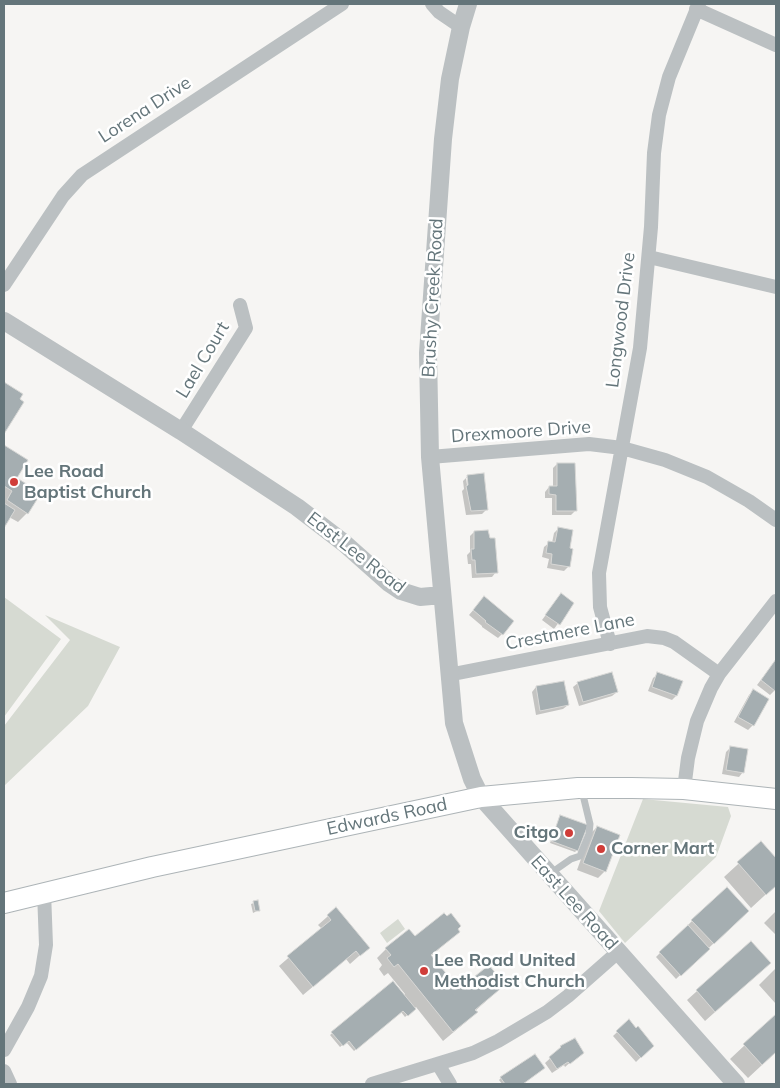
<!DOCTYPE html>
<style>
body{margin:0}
#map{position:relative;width:780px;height:1088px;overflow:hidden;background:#f6f5f3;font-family:Mulish,sans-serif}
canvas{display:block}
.frame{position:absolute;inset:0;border:5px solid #64757a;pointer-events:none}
</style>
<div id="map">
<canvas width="780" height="1088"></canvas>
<div class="frame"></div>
</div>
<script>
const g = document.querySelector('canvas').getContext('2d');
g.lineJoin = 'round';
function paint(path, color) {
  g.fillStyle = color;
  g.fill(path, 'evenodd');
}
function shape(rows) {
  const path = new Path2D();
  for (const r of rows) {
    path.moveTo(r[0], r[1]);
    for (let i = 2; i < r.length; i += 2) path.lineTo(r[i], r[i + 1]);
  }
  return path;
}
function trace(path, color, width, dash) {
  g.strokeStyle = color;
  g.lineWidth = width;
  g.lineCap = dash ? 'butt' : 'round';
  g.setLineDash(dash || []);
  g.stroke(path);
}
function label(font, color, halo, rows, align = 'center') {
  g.font = font + ' Mulish,sans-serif';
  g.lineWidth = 5;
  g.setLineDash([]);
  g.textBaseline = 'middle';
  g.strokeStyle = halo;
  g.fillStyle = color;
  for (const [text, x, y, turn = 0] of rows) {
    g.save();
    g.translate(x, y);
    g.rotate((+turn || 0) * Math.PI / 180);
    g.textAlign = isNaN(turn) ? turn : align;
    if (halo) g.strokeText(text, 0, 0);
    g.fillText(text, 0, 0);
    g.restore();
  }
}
paint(shape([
 [4,597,61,639,4,717],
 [45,615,120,647,88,706,4,786,4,726,70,640],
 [643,799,728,807,731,816,716,857,625,943,599,911],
 [398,919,405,929,387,943,380,933]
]), '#d6dad2');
paint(shape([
 [4,446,26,460,15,478,27,513,18,522,9,517,4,526],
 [557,464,576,510,571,515,552,515,552,498,545,498,545,492,549,487,553,487,553,468],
 [468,476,487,509,482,514,466,515,462,491,464,489,463,481],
 [466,478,469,478,468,492],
 [558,529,568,549,571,550,568,567,564,571,547,568,549,559,542,557,544,547,549,543,552,543,554,533],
 [474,532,496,572,492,577,472,578,471,564,468,564,467,555,470,552,470,536],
 [557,600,572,604,554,629,542,620],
 [480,602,502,634,498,638,482,627,482,626,469,615],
 [776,660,776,691,775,690,770,695,757,685],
 [658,674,676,696,672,700,648,691,653,678],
 [563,682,568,705,563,709,536,715,532,692,536,687],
 [578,683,617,692,612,696,579,706,573,687],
 [754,691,768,699,753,725,748,730,734,722,749,695],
 [731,747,743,772,739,777,722,774,726,752],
 [559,819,577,850,575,852,550,843],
 [597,827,605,871,598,878,577,870,590,834],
 [761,843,776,860,776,885,751,908,724,877],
 [257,902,259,910,253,913,251,904],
 [336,909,368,948,350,964,346,959,303,995,279,966,322,929,318,925],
 [776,911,776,935,764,923],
 [692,921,733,925,676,979,656,957],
 [456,930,458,932,431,956,459,991,504,985,475,1011,476,1012,467,1021,443,1041,416,1007,405,1017,401,1012,354,1051,346,1042,340,1047,330,1035,393,983,404,996,405,994,388,973,384,976,379,969,382,965,377,958,386,949,415,938],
 [751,943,760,972,705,1021,687,1000],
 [776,968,776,1004,759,985],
 [776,1016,776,1052,748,1078,730,1059],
 [629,1021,652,1046,636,1062,613,1036],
 [557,1052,573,1060,565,1067,564,1065,552,1073,545,1063],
 [501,1078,521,1084,522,1084,502,1084,499,1080]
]), '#0003');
const building = shape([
 [4,382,23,394,20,399,24,402,4,434,4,382],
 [4,445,28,460,17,478,41,493,28,514,7,500,12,491,4,486,4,445],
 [557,463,575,463,577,511,556,511,556,495,549,494,549,486,557,486,557,463],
 [484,473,488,510,471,511,466,486,468,485,467,475,484,473],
 [4,503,15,510,4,528,4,503],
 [558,527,573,530,570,548,573,549,570,567,551,564,552,554,546,553,548,541,555,542,558,527],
 [488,530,490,538,495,538,498,573,476,574,475,560,472,560,471,549,474,549,474,531,488,530],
 [561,593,574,603,560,625,545,615,561,593],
 [484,596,514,621,503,635,485,622,486,621,473,610,484,596],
 [776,659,776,690,775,691,761,680,776,659],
 [612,672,618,692,583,702,577,682,612,672],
 [657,672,683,681,677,696,652,687,657,672],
 [564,681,569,705,540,711,536,686,564,681],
 [753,689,769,699,754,726,738,717,753,689],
 [730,746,748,749,744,773,726,770,730,746],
 [560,815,588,825,578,851,551,841,560,815],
 [597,826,620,835,606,872,583,863,597,826],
 [761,841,776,858,776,886,766,895,737,862,761,841],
 [727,887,749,911,714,944,691,920,727,887],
 [258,900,260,911,255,911,253,901,258,900],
 [336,907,370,948,360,956,356,951,313,987,287,956,331,920,327,915,336,907],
 [444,913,447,916,451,913,461,926,458,929,460,932,431,955,459,989,489,965,505,985,475,1010,478,1012,453,1032,398,964,394,967,387,958,391,955,385,948,409,929,415,936,444,913],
 [688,925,710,949,681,976,659,952,688,925],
 [751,941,771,963,715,1012,696,990,751,941],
 [393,981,416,1009,408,1016,403,1011,356,1050,349,1041,343,1046,331,1032,393,981],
 [776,1014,776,1052,762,1065,743,1044,776,1014],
 [629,1019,636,1028,638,1026,654,1046,641,1058,616,1031,629,1019],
 [575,1038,584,1053,570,1064,568,1062,557,1069,549,1057,561,1047,560,1046,575,1038],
 [535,1054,545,1068,523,1084,505,1084,500,1077,535,1054]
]);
paint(building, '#a5aeb1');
trace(building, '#d7d7d5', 1);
const secondary = shape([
 [4,903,152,867,481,797,578,788,632,788,684,789,776,799]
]);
trace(secondary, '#adb4b7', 22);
trace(shape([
 [551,873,571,859,580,856,589,834,590,824,582,791]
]), '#bbc0c2', 7);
trace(shape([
 [432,4,439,12,461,27],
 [696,9,776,45],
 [649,257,776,287],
 [4,285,63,196,82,175,342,4],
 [181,431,246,328,240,305],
 [430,457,589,444,622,448,665,460,707,477,749,501,776,520],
 [610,644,600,607,599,573,640,348,651,227,654,153,659,115,669,77,699,4],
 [448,675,647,636,664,638,674,642,719,674],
 [684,789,688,758,697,721,711,688,719,674,776,601],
 [4,1050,28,1007,41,976,46,945,44,892],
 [438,1064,450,1084],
 [4,1071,10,1084],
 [372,1084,473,1053,498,1041,547,1012,568,996,618,952]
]), '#bbc0c2', 14);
trace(shape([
 [468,4,461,27,450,79,443,139,428,353,430,457,454,723,472,779,481,797,736,1084],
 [4,321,181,431,297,507,344,543,389,583,401,591,420,597,442,595]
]), '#bbc0c2', 18);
trace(secondary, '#fff', 20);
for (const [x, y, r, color] of [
 [14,482,5,"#d03d39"],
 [569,833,5,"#d03d39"],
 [601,849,5,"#d03d39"],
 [424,971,5,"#d03d39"]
]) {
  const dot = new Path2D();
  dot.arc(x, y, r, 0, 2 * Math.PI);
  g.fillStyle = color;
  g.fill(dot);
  trace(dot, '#fff', 2);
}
label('18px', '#64757a', '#fff', [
 ["Lorena Drive",145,110,-33],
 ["Brushy Creek Road",433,298,-87],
 ["Longwood Drive",621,320,-83],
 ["Lael Court",203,360,-59],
 ["Drexmoore Drive",521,432,-4],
 ["East Lee Road",356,553,38],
 ["Crestmere Lane",570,632,-11],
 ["Edwards Road",387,817,-12],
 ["East Lee Road",574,903,48]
]);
label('bold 18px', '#64757a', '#fff', [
 ["Lee Road",24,472],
 ["Baptist Church",24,493],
 ["Citgo",559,833,"right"],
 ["Corner Mart",611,849],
 ["Lee Road United",434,961],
 ["Methodist Church",434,982]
], 'left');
</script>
